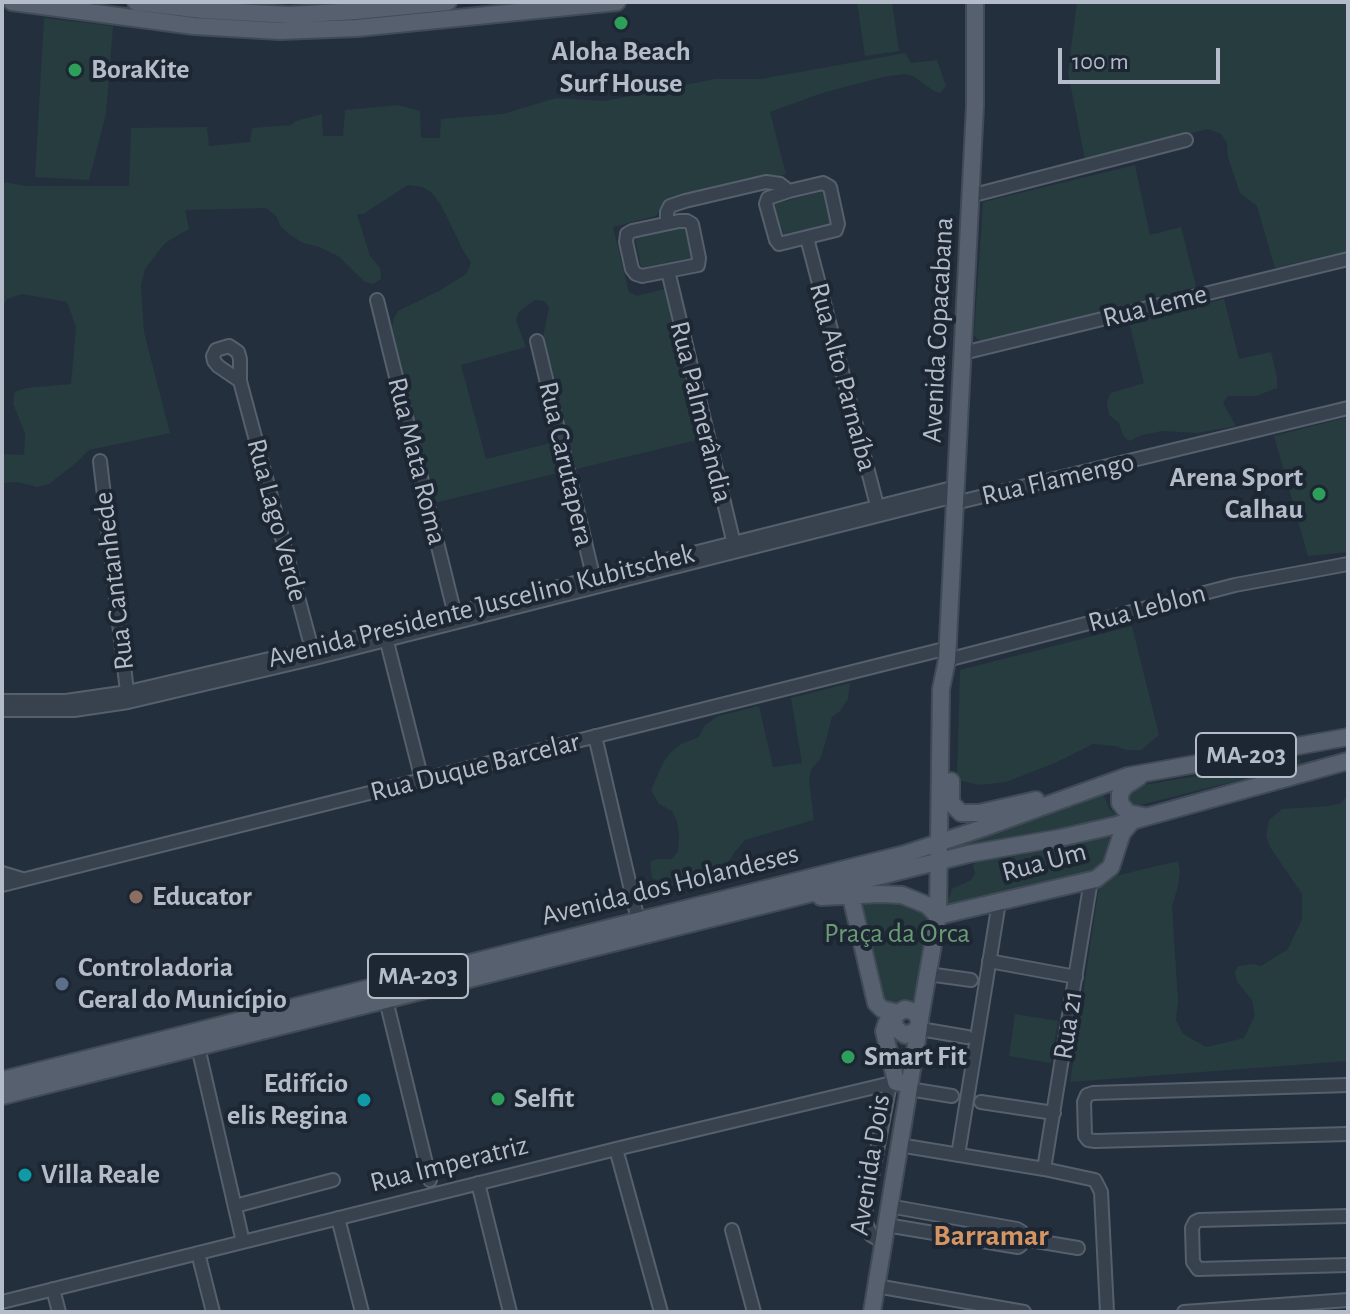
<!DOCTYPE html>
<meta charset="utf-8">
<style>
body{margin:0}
#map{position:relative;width:1350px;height:1314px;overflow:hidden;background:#242f3e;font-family:"Alegreya Sans",sans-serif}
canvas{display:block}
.frame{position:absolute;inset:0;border:4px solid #b4bcc9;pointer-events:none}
.scale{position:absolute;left:1058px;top:48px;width:162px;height:36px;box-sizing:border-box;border:4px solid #b4bcc9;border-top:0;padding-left:10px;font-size:24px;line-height:28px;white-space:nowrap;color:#b4bcc9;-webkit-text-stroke:6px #1d2633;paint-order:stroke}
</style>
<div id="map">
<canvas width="1350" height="1314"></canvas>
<div class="frame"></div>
<div class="scale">100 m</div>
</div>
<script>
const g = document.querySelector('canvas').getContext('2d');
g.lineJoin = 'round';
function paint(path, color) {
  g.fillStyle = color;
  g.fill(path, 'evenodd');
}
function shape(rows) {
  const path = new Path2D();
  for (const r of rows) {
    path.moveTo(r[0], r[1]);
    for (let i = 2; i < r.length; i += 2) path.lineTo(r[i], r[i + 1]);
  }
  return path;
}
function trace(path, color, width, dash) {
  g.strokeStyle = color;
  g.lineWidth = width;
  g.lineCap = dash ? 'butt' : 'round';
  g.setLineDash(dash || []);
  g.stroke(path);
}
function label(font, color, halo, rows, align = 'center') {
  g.font = font + ' "Alegreya Sans",sans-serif';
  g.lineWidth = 8;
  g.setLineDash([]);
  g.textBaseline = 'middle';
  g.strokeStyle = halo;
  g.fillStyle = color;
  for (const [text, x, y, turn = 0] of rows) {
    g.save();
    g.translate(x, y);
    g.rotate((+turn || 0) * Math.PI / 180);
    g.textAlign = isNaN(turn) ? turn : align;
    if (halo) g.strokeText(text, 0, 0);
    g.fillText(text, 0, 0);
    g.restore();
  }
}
paint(shape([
 [857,2,892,2,899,51,865,56],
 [1077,2,1348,2,1348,251,1275,268,1257,206,1240,193,1228,157,1227,143,1221,134,1208,129,1085,160,1068,72],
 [44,18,113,26,106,114,89,180,35,177],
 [905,53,911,63,937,60,946,86,940,93,934,91,913,76,904,74,883,77,822,93,770,112,786,174,784,175,671,198,656,216,613,227,629,292,637,296,665,289,701,439,576,469,543,337,549,307,544,301,535,300,519,312,516,320,526,347,461,365,486,459,551,443,558,473,434,503,392,328,394,318,398,311,439,291,466,274,471,263,463,250,441,205,431,192,422,187,408,185,363,214,357,214,370,256,380,268,381,279,373,284,365,282,338,256,319,247,303,243,290,235,281,227,276,216,266,208,185,210,189,229,165,243,145,269,141,285,144,332,170,433,89,450,77,462,49,484,37,487,18,482,2,483,2,454,24,455,25,433,13,404,15,392,26,388,71,384,76,327,67,302,22,294,7,299,2,307,2,182,27,186,129,186,131,128,207,127,209,146,250,142,252,128,291,125,296,121,322,114,323,136,343,136,345,110,399,105,420,111,421,138,440,138,441,119,503,114,556,98,605,101,715,79,761,79],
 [1135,165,1150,235,1181,227,1196,287,983,341,978,340,974,335,983,202],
 [824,191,833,224,784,236,774,204],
 [684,226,693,260,642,271,635,238],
 [1224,299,1239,359,1271,352,1277,378,1277,388,1256,396,1228,396,1223,403,1236,426,1197,433,1162,431,1142,435,1129,441,1123,435,1119,423,1109,415,1107,403,1110,393,1144,383,1129,322],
 [1348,417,1348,552,1308,556,1274,436],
 [1132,626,1159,735,1141,750,1127,750,1115,746,1093,744,1055,763,1006,782,980,785,957,780,960,670],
 [850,683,848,699,840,711,832,717,824,747,820,759,811,770,809,780,814,820,745,840,734,853,722,872,714,880,697,885,682,886,669,885,652,878,650,862,656,859,672,859,678,851,679,834,677,821,672,811,659,804,651,790,663,763,670,753,681,744,699,737,704,726,718,716,759,706,773,767,802,763,791,698],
 [1300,759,1301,765,1136,806,1128,800,1129,793,1137,786],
 [1103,794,1110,810,1120,818,1094,825,974,846,965,843],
 [1348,795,1348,1061,1070,1082,1099,886,1115,876,1178,861,1180,872,1178,887,1172,906,1178,1001,1176,1020,1183,1034,1206,1047,1244,1038,1255,1015,1252,1000,1237,982,1235,972,1238,966,1252,964,1261,966,1288,949,1302,919,1302,894,1270,847,1266,836,1269,820,1282,809,1329,806,1341,803],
 [1102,835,1109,838,1111,850,1099,872,951,907,947,902,952,889,971,880,975,873,973,865,981,858,990,857,1000,859,1068,847,1089,838],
 [891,901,907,903,921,908,928,916,930,923,915,1005,884,1007,860,905],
 [1015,1014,1058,1021,1051,1063,1009,1056]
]), '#263c3f');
const minor = shape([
 [823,183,830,187,838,224,836,230,779,244,776,240,766,204,768,198,789,191,823,183],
 [970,196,1186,140],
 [679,221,687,221,692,224,699,258,698,265,642,276,636,274,632,269,626,242,627,234,632,231,679,221],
 [667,223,667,212,670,206,685,201,766,182,780,184,789,191],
 [807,238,879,513],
 [668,271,735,548],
 [377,300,456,619],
 [537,341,595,584],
 [963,353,1348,259],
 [240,381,218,366,214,361,213,356,216,350,229,346,238,352,240,359,240,381,313,653],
 [100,461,128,700],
 [955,503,1348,408],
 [385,634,422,780],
 [947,660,1235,585,1348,564],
 [2,701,66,701,128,692,312,649,956,487],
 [2,710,74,710,128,702,315,658,955,496],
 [595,736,638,920],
 [2,873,22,879],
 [2,885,948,648],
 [989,961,1076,977],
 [928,974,971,980],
 [386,1000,430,1180],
 [919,1027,926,1030,967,1037],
 [198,1047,243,1242],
 [1348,1085,1093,1093,1087,1095,1084,1102,1085,1136,1088,1140,1095,1141,1348,1134],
 [909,1089,952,1096],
 [981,1102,1054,1113],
 [899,1145,1044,1169,1095,1180,1101,1192,1107,1312],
 [616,1149,661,1312],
 [958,1155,999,902],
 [1044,1169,1091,880],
 [478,1183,510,1312],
 [235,1206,333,1180],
 [1348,1216,1199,1220,1195,1222,1192,1228,1193,1262,1198,1269,1348,1265],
 [338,1218,362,1312],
 [886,1225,1018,1247,1021,1245,1024,1239,1022,1232,1017,1229,889,1206],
 [732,1230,754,1312],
 [1024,1239,1078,1248],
 [883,1242,871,1235,865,1221,866,1207,890,1084],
 [198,1253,213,1312],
 [876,1286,1024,1312],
 [53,1289,59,1312],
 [2,1302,616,1149,896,1082],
 [1184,1312,1348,1300]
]);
const major = shape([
 [12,2,194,26,280,31,357,28,617,2],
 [136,2,202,10,289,15,356,11,448,2],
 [1139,777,1125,786,1120,794,1120,803,1128,813,1144,816],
 [951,781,951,803,961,813,979,813,1036,800],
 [849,888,876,1003,882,1009,898,1013],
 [821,897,880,894,902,895,927,905,938,916],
 [938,916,1096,879,1111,867,1122,833,1132,821],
 [895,1015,894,1019,895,1028,905,1035,916,1031,920,1021,915,1012,905,1009,898,1013,887,1022,884,1031,896,1082,909,1084],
 [919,1024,938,916,941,689,947,660,975,106,975,2],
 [2,1080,905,854,983,828,1128,776,1348,737],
 [2,1096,968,854,1060,838,1117,825,1348,761],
 [872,1312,919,1027]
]);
trace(minor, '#565f6c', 16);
trace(major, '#414a57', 20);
trace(minor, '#38414e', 12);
trace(major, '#56606e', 16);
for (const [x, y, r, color] of [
 [621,23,8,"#2e9e5b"],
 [75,70,8,"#2e9e5b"],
 [1319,494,8,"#2e9e5b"],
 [136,897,8,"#8d6e63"],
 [62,984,8,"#5c6f8a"],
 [848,1057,8,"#2e9e5b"],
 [498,1099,8,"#2e9e5b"],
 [364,1100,8,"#0f9aa8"],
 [25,1175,8,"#0f9aa8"]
]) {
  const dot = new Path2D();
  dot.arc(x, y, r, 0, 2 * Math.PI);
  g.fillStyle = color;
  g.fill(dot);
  trace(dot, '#1d2633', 3);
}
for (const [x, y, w] of [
 [1246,755,100],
 [418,976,100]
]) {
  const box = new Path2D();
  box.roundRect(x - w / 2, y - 22, w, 44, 6);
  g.fillStyle = '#1d2633';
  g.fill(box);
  trace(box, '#b4bcc9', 2);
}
label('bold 26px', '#b4bcc9', null, [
 ["MA-203",1246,755],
 ["MA-203",418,976]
]);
label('bold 28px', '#b4bcc9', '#1d2633', [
 ["Aloha Beach",621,52,"center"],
 ["Surf House",621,84,"center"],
 ["BoraKite",91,70],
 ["Arena Sport",1303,478,"right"],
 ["Calhau",1303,510,"right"],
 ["Educator",152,897],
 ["Controladoria",78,968],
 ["Geral do Município",78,1000],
 ["Smart Fit",864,1057],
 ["Edifício",348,1084,"right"],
 ["elis Regina",348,1116,"right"],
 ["Selfit",514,1099],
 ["Villa Reale",41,1175]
], 'left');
label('28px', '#b4bcc9', '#1d2633', [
 ["Rua Leme",1155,306,-14],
 ["Avenida Copacabana",938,330,-87],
 ["Rua Alto Parnaíba",843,377,75],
 ["Rua Palmerândia",701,412,76],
 ["Rua Mata Roma",417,461,76],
 ["Rua Carutapera",566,464,77],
 ["Rua Flamengo",1058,479,-13],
 ["Rua Lago Verde",277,520,75],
 ["Rua Cantanhede",114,581,-97],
 ["Avenida Presidente Juscelino Kubitschek",481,606,-14],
 ["Rua Leblon",1147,608,-15],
 ["Rua Duque Barcelar",475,767,-14],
 ["Rua Um",1044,862,-15],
 ["Avenida dos Holandeses",670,885,-14],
 ["Rua 21",1068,1025,-81],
 ["Rua Imperatriz",449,1164,-14],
 ["Avenida Dois",870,1165,-81]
]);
label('28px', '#6b9a76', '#1d2633', [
 ["Praça da Orca",897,934]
]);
label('bold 30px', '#d59563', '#1d2633', [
 ["Barramar",991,1236]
]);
</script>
